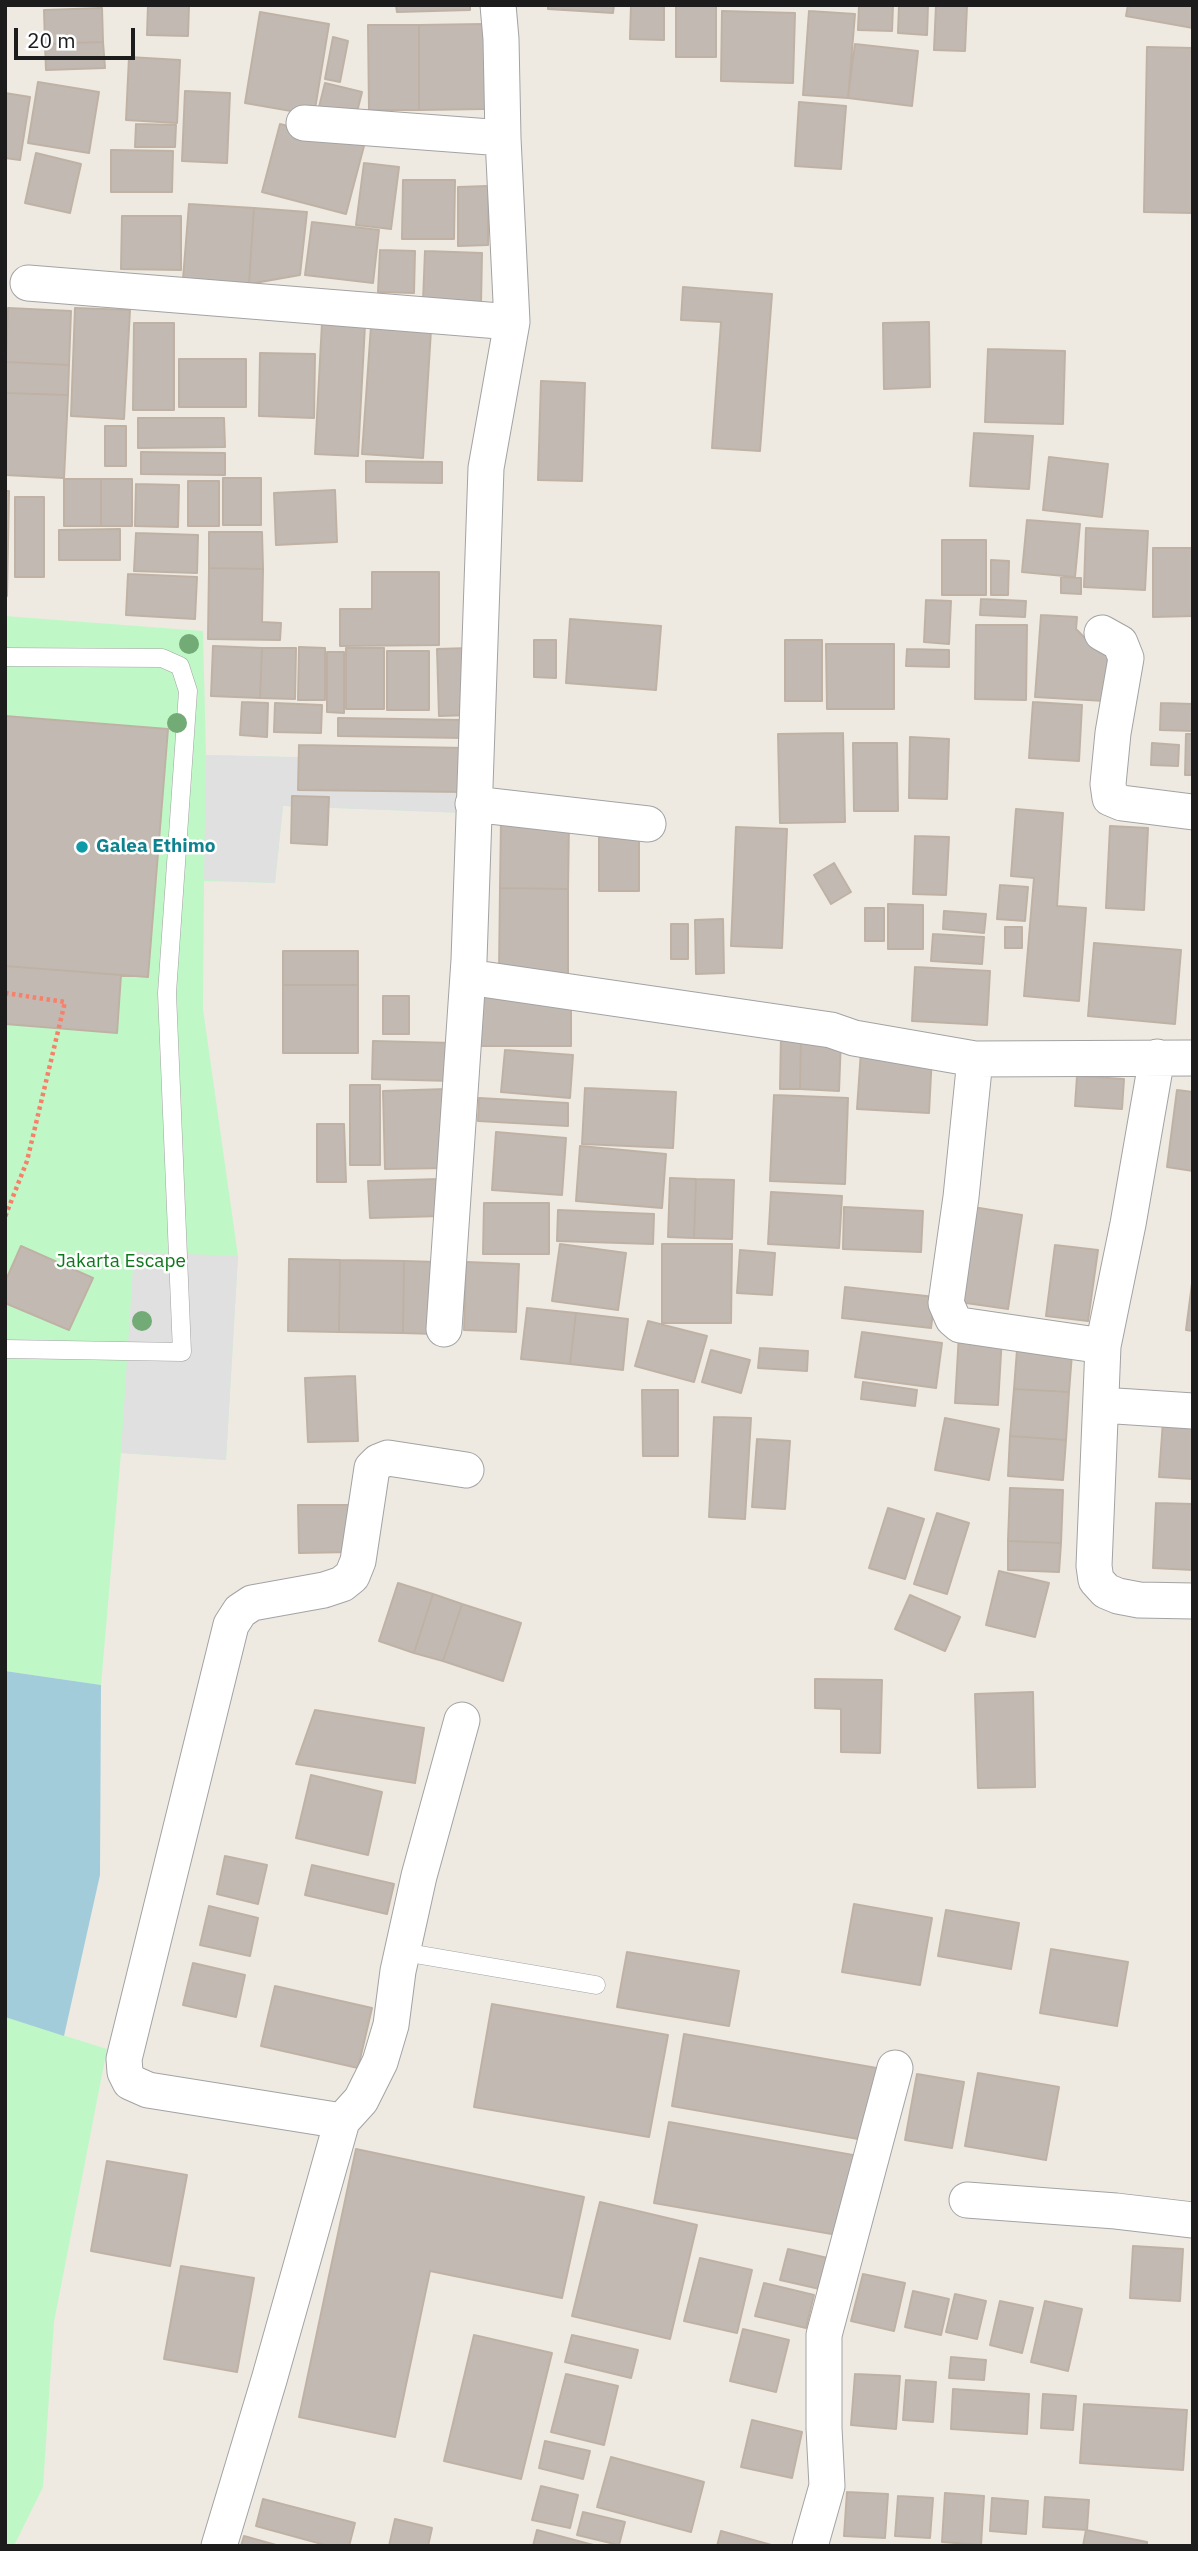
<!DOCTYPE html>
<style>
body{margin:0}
#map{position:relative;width:1198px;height:2551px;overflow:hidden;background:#eeeae2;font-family:"IBM Plex Sans",sans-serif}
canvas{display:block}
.frame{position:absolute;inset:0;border:7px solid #1c1c1c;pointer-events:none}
.scale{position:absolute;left:14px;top:28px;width:121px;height:32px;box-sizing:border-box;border:4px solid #1c1c1c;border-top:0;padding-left:9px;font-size:21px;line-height:24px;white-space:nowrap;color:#1c1c1c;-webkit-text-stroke:5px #fff;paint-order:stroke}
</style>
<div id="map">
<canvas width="1198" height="2551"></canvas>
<div class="frame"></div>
<div class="scale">20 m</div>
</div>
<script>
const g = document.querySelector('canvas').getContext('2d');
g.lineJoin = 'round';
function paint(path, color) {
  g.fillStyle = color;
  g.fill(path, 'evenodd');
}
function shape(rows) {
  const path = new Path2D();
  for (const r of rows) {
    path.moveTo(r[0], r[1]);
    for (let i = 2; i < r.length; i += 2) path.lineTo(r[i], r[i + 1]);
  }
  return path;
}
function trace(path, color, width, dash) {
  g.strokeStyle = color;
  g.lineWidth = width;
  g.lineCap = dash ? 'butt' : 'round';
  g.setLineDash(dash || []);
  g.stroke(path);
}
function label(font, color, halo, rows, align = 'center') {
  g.font = font + ' "IBM Plex Sans",sans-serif';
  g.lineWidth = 5;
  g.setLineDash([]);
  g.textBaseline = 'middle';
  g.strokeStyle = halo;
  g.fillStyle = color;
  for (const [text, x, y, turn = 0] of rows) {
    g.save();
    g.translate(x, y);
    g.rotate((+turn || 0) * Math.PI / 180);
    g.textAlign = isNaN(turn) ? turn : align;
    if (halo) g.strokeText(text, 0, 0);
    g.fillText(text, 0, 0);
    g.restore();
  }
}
paint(shape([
 [5,616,203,631,206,755,464,761,465,813,283,806,275,883,204,881,203,1009,238,1256,226,1460,121,1453,101,1685,5,1671],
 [5,2017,107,2049,54,2322,43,2487,14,2546,5,2546]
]), '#bff8c6');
paint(shape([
 [206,755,464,761,465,813,283,806,275,883,204,880],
 [134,1252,238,1256,226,1460,121,1453]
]), '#e0e0e0');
paint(shape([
 [5,1671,101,1685,100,1875,64,2036,5,2017]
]), '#a3ccdb');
const building = shape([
 [148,5,189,5,188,36,147,35,148,5],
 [396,5,470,5,470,10,397,12,396,5],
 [548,5,614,5,613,13,548,9,548,5],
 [631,5,664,5,664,40,630,39,631,5],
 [676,5,716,5,716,57,676,57,676,5],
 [859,5,893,5,892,31,858,30,859,5],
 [899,5,928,5,927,35,898,33,899,5],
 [936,5,967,5,965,51,934,50,936,5],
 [1128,5,1193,5,1193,28,1126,16,1128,5],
 [102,8,103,42,45,44,44,10,102,8],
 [722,11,795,13,793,83,721,81,722,11],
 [809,11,855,14,848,98,803,95,809,11],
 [260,12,329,24,314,115,245,103,260,12],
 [484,24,485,109,419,110,419,25,484,24],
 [368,25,419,25,419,110,369,110,368,25],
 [333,37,348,41,340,82,325,79,333,37],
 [103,42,105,68,46,70,45,44,103,42],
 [855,44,918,51,912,106,848,98,855,44],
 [1147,47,1193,48,1193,213,1144,212,1147,47],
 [129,57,180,60,177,123,126,120,129,57],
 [38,82,99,92,89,153,28,143,38,82],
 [325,83,362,92,354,124,317,115,325,83],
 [185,91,230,93,227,163,182,161,185,91],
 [5,93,30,97,20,160,5,158,5,93],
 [799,102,846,106,841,169,795,166,799,102],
 [136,124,176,125,175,147,135,147,136,124],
 [280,124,364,146,346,214,262,192,280,124],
 [111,150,173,151,172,192,111,192,111,150],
 [36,153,81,164,70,213,25,203,36,153],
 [364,163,399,167,391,229,356,225,364,163],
 [403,180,455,180,454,239,402,239,403,180],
 [488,186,488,245,458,246,458,187,488,186],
 [189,204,254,208,249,284,183,279,189,204],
 [254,208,307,212,300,275,249,284,254,208],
 [122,216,181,216,181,270,121,269,122,216],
 [312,222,379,230,373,283,305,275,312,222],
 [380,250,415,251,414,293,378,292,380,250],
 [425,251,482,253,481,304,423,302,425,251],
 [683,287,772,294,760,451,712,448,721,322,681,320,683,287],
 [8,308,71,311,69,365,6,362,8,308],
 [75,308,130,310,124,419,71,416,75,308],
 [929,322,930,387,884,389,883,323,929,322],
 [134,323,174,323,174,410,133,410,134,323],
 [322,323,365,325,358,456,315,454,322,323],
 [371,326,431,330,423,458,362,454,371,326],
 [988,349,1065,351,1063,424,985,422,988,349],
 [260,353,315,354,314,418,259,416,260,353],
 [179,359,246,359,246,407,179,407,179,359],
 [6,362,69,365,68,395,5,393,6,362],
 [541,381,585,383,582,481,538,480,541,381],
 [5,393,68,395,64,478,5,475,5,393],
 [138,418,224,418,225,447,138,448,138,418],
 [105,426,126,426,126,466,105,466,105,426],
 [974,433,1033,436,1029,489,970,486,974,433],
 [141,452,225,453,225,475,141,474,141,452],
 [1049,457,1108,464,1102,517,1043,510,1049,457],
 [366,461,442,462,442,483,366,482,366,461],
 [223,478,261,478,261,525,223,525,223,478],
 [64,479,101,479,101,526,64,526,64,479],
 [101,479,132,479,132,526,101,526,101,479],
 [188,481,219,481,219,526,188,526,188,481],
 [136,484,179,485,178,527,135,526,136,484],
 [335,490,337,542,276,545,274,493,335,490],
 [5,491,9,491,7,596,5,596,5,491],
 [15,497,44,497,44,577,15,577,15,497],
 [1027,520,1080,524,1075,577,1022,572,1027,520],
 [1086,528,1148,531,1145,590,1084,587,1086,528],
 [120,529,120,560,59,560,59,530,120,529],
 [209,532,262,532,263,569,209,568,209,532],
 [136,533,198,535,197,573,134,571,136,533],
 [942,540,986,540,986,595,942,595,942,540],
 [1153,548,1193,548,1193,616,1153,617,1153,548],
 [991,560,1009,561,1008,595,991,595,991,560],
 [209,568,263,569,262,622,281,623,280,640,208,639,209,568],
 [372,572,439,572,439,645,340,646,340,609,372,609,372,572],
 [128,574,197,577,195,619,126,615,128,574],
 [1061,577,1081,578,1081,594,1061,593,1061,577],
 [981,599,1026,601,1025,617,980,615,981,599],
 [926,600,951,601,949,644,924,642,926,600],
 [1041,615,1077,617,1076,629,1094,647,1108,648,1105,701,1035,697,1041,615],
 [570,619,661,626,656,690,566,683,570,619],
 [976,625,1027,625,1026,700,975,699,976,625],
 [534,640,556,640,556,678,534,677,534,640],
 [785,640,822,640,822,701,785,701,785,640],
 [826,644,894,644,894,709,827,709,826,644],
 [213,646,262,648,260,698,211,696,213,646],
 [299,647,325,648,325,700,298,700,299,647],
 [262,648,296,648,295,699,260,698,262,648],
 [346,648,384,648,384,709,346,709,346,648],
 [470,648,472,715,439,716,437,649,470,648],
 [907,649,949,650,949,667,906,666,907,649],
 [387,651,429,651,429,710,387,710,387,651],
 [327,652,344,652,344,713,327,712,327,652],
 [242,702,268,703,267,737,240,735,242,702],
 [1033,702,1082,705,1079,761,1029,758,1033,702],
 [275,703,322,705,321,733,274,732,275,703],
 [1161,703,1193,704,1193,731,1160,730,1161,703],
 [5,716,168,729,148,977,5,966,5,716],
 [338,718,464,720,464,738,338,736,338,718],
 [843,733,845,822,780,823,778,734,843,733],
 [1186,734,1193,734,1193,775,1185,775,1186,734],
 [910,737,949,739,947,799,909,798,910,737],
 [853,743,897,743,898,811,854,811,853,743],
 [1152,743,1179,745,1178,766,1151,765,1152,743],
 [299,745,466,748,465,792,298,790,299,745],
 [292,796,329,797,327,845,291,843,292,796],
 [1016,809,1063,813,1057,906,1086,908,1079,1001,1024,996,1034,878,1011,876,1016,809],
 [501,821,569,821,568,889,500,888,501,821],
 [1110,826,1148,828,1144,910,1106,908,1110,826],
 [736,827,787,829,782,948,731,946,736,827],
 [599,834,639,834,639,891,599,891,599,834],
 [915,836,949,837,946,895,913,894,915,836],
 [834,863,851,892,831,904,814,875,834,863],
 [1000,885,1028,887,1025,921,997,919,1000,885],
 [500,888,568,889,568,974,499,974,500,888],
 [888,904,923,905,923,949,888,949,888,904],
 [865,908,884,908,884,941,865,941,865,908],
 [944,911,986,914,984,933,943,929,944,911],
 [723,919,724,973,696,974,695,920,723,919],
 [671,924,688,924,688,959,671,959,671,924],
 [1005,927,1022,927,1022,948,1005,948,1005,927],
 [933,934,984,937,982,964,931,961,933,934],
 [1094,943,1181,950,1175,1024,1088,1016,1094,943],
 [283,951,358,951,358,985,283,985,283,951],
 [5,966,121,975,117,1033,5,1024,5,966],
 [915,967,990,971,987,1025,912,1021,915,967],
 [283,985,358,985,358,1053,283,1053,283,985],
 [476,995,571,995,571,1046,476,1046,476,995],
 [383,996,409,996,409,1034,383,1034,383,996],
 [781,1036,801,1037,800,1089,780,1089,781,1036],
 [801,1037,841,1038,839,1091,800,1089,801,1037],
 [373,1041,454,1043,454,1081,372,1079,373,1041],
 [505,1050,573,1055,570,1098,501,1092,505,1050],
 [861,1051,932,1055,929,1113,857,1109,861,1051],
 [1077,1076,1124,1079,1122,1109,1075,1106,1077,1076],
 [350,1085,380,1085,380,1165,350,1165,350,1085],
 [585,1088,676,1092,673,1148,582,1144,585,1088],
 [447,1089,449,1168,385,1169,383,1091,447,1089],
 [1177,1090,1193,1092,1193,1171,1167,1167,1177,1090],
 [774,1095,848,1098,845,1184,770,1181,774,1095],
 [479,1098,568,1103,568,1126,478,1121,479,1098],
 [317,1124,344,1124,346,1182,317,1182,317,1124],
 [496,1132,566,1138,562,1195,492,1190,496,1132],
 [580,1146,666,1154,662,1208,576,1201,580,1146],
 [670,1178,696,1179,694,1238,668,1237,670,1178],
 [441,1179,442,1216,370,1218,368,1181,441,1179],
 [696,1179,734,1180,732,1239,694,1238,696,1179],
 [771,1192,842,1196,839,1248,768,1244,771,1192],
 [484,1203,549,1203,549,1254,483,1254,484,1203],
 [967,1206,1022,1215,1008,1309,952,1301,967,1206],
 [844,1207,923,1211,921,1252,843,1249,844,1207],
 [558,1210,654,1214,653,1244,557,1241,558,1210],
 [560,1244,626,1253,618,1310,552,1301,560,1244],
 [662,1244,732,1244,731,1323,662,1323,662,1244],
 [1055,1245,1098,1250,1088,1321,1046,1316,1055,1245],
 [21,1246,93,1278,69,1330,5,1303,5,1282,21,1246],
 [740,1250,775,1253,772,1295,737,1293,740,1250],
 [289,1259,340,1260,339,1332,288,1331,289,1259],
 [340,1260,404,1261,403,1333,339,1332,340,1260],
 [404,1261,437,1262,435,1334,403,1333,404,1261],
 [466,1262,519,1264,516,1332,464,1330,466,1262],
 [1193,1276,1193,1331,1186,1330,1193,1276],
 [845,1287,935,1297,931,1328,842,1318,845,1287],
 [527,1308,576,1313,570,1364,521,1359,527,1308],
 [576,1313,628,1319,623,1370,570,1364,576,1313],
 [648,1321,707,1336,694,1382,635,1366,648,1321],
 [862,1332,942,1343,936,1388,855,1377,862,1332],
 [959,1334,1002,1336,998,1405,955,1403,959,1334],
 [1018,1337,1073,1341,1069,1392,1014,1389,1018,1337],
 [760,1348,808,1351,807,1371,758,1368,760,1348],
 [711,1350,750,1360,741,1393,702,1382,711,1350],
 [355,1376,358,1441,308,1442,305,1378,355,1376],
 [863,1382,917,1390,915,1406,861,1399,863,1382],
 [1014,1389,1069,1392,1066,1440,1010,1436,1014,1389],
 [642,1390,678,1390,678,1456,643,1456,642,1390],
 [714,1417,751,1418,745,1519,709,1517,714,1417],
 [945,1418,999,1429,989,1480,935,1470,945,1418],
 [1163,1421,1193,1423,1193,1479,1159,1477,1163,1421],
 [1010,1436,1066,1440,1063,1480,1008,1476,1010,1436],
 [757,1439,790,1441,785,1509,752,1507,757,1439],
 [1010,1488,1063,1490,1061,1543,1008,1541,1010,1488],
 [1156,1503,1193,1504,1193,1570,1153,1568,1156,1503],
 [298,1505,350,1505,351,1552,299,1553,298,1505],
 [888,1508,924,1519,905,1579,869,1568,888,1508],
 [937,1513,969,1523,947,1594,914,1584,937,1513],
 [1008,1541,1061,1543,1059,1572,1008,1570,1008,1541],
 [999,1571,1049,1583,1035,1637,986,1625,999,1571],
 [398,1583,433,1594,414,1653,379,1641,398,1583],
 [433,1594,462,1604,443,1661,414,1653,433,1594],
 [910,1595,960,1617,945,1651,895,1629,910,1595],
 [462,1604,521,1623,503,1681,443,1661,462,1604],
 [815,1679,882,1680,880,1753,841,1752,841,1709,815,1708,815,1679],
 [1033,1692,1035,1787,978,1788,975,1694,1033,1692],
 [315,1710,424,1728,415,1783,296,1764,315,1710],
 [311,1775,382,1792,368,1855,296,1838,311,1775],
 [225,1856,267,1865,258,1904,217,1894,225,1856],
 [312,1865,394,1884,387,1914,305,1895,312,1865],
 [854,1904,932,1918,920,1985,842,1972,854,1904],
 [209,1906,258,1918,250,1956,200,1945,209,1906],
 [946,1910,1019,1923,1011,1969,938,1956,946,1910],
 [1051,1949,1128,1962,1117,2026,1040,2013,1051,1949],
 [627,1952,739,1971,729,2026,617,2007,627,1952],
 [193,1963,245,1975,236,2017,183,2005,193,1963],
 [275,1986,372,2008,358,2068,261,2046,275,1986],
 [492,2004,668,2035,649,2137,474,2107,492,2004],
 [684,2034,888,2070,875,2142,672,2106,684,2034],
 [978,2073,1059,2087,1046,2160,965,2146,978,2073],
 [917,2074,964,2082,952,2148,905,2140,917,2074],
 [669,2122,864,2157,849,2237,654,2203,669,2122],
 [356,2149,584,2197,562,2298,430,2271,395,2437,299,2417,356,2149],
 [107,2161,187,2175,170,2266,91,2251,107,2161],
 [600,2202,697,2225,670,2339,572,2316,600,2202],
 [1133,2246,1183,2249,1180,2301,1130,2298,1133,2246],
 [788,2249,841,2261,833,2292,780,2280,788,2249],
 [700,2258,752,2270,737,2333,684,2321,700,2258],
 [181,2266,254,2278,237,2372,164,2359,181,2266],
 [863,2274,905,2283,894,2331,851,2321,863,2274],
 [764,2283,814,2295,806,2328,755,2316,764,2283],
 [913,2291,949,2299,941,2335,905,2327,913,2291],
 [955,2294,986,2301,977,2339,946,2332,955,2294],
 [1000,2301,1033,2308,1022,2353,990,2345,1000,2301],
 [1045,2301,1082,2309,1068,2371,1031,2362,1045,2301],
 [743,2329,789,2340,776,2392,730,2381,743,2329],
 [474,2335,552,2353,521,2479,444,2461,474,2335],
 [572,2335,638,2350,631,2378,565,2362,572,2335],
 [951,2357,986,2360,984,2380,949,2378,951,2357],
 [566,2374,618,2386,604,2445,551,2432,566,2374],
 [855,2374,900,2376,896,2429,851,2425,855,2374],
 [906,2380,936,2382,933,2422,903,2420,906,2380],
 [953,2389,1029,2394,1027,2434,951,2429,953,2389],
 [1043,2394,1076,2396,1073,2430,1041,2428,1043,2394],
 [1084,2404,1187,2410,1183,2470,1080,2463,1084,2404],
 [752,2420,802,2432,792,2478,741,2467,752,2420],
 [545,2441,590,2451,583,2479,539,2468,545,2441],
 [611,2457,704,2482,691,2532,597,2507,611,2457],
 [541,2486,578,2495,570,2528,532,2520,541,2486],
 [847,2492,888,2494,885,2538,844,2536,847,2492],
 [945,2493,984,2496,981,2545,942,2542,945,2493],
 [898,2496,933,2498,930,2538,895,2536,898,2496],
 [1045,2497,1089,2500,1087,2530,1043,2527,1045,2497],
 [992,2498,1028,2501,1026,2534,990,2531,992,2498],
 [263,2499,355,2523,349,2546,329,2546,256,2526,263,2499],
 [583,2512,625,2522,619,2545,577,2535,583,2512],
 [395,2519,432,2528,428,2546,389,2546,395,2519],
 [537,2530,597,2546,533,2546,537,2530],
 [1086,2530,1147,2542,1147,2546,1083,2546,1086,2530],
 [721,2531,775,2546,717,2546,721,2531],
 [244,2536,276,2545,276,2546,241,2546,244,2536]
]);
paint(building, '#c2bab2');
trace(building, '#bfb2a5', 2);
const service = shape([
 [5,657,162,658,180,666,188,691,167,993,182,1352,5,1349],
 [403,1952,596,1985]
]);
const minor = shape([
 [304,123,503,138],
 [28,283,512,322],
 [1102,633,1120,643,1126,658,1113,733,1108,784,1110,798,1122,803,1193,812],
 [473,804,648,824],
 [468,977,831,1030,854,1038,975,1059,1193,1058],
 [1157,1057,1128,1224,1103,1346,1094,1566,1096,1580,1106,1591,1118,1596,1139,1600,1193,1601],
 [975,1059,961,1197,946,1303,953,1319,960,1325,1103,1346],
 [444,1329,469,960,486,468,512,322,503,138,501,39,498,5],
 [1101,1405,1193,1411],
 [342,2121,148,2090,130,2082,125,2072,124,2059,231,1625,240,1611,252,1603,324,1590,342,1584,352,1576,358,1561,372,1468,378,1462,388,1458,466,1470],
 [967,2200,1116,2211,1193,2220],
 [219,2546,269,2380,342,2121,361,2100,380,2062,391,2025,398,1971,419,1876,462,1720],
 [810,2546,827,2486,824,2428,824,2335,895,2068]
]);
trace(service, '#a3a3a3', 19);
trace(minor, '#a3a3a3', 37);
trace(shape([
 [5,993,65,1002,27,1161,5,1217]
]), '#f87f69', 4.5, [3.5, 3.5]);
trace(service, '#fff', 18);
trace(minor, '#fff', 35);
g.fillStyle = '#72ab75';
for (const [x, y] of [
 [189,644],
 [177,723],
 [142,1321]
]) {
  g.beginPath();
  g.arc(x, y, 10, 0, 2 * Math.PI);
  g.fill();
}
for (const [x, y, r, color] of [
 [82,847,7,"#0f9aa8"]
]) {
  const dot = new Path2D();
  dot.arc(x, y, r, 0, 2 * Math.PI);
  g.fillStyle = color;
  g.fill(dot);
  trace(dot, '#fff', 2.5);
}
label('bold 19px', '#0d838f', '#fff', [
 ["Galea Ethimo",96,847]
], 'left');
label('19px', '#0d781b', '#fff', [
 ["Jakarta Escape",121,1262]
]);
</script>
